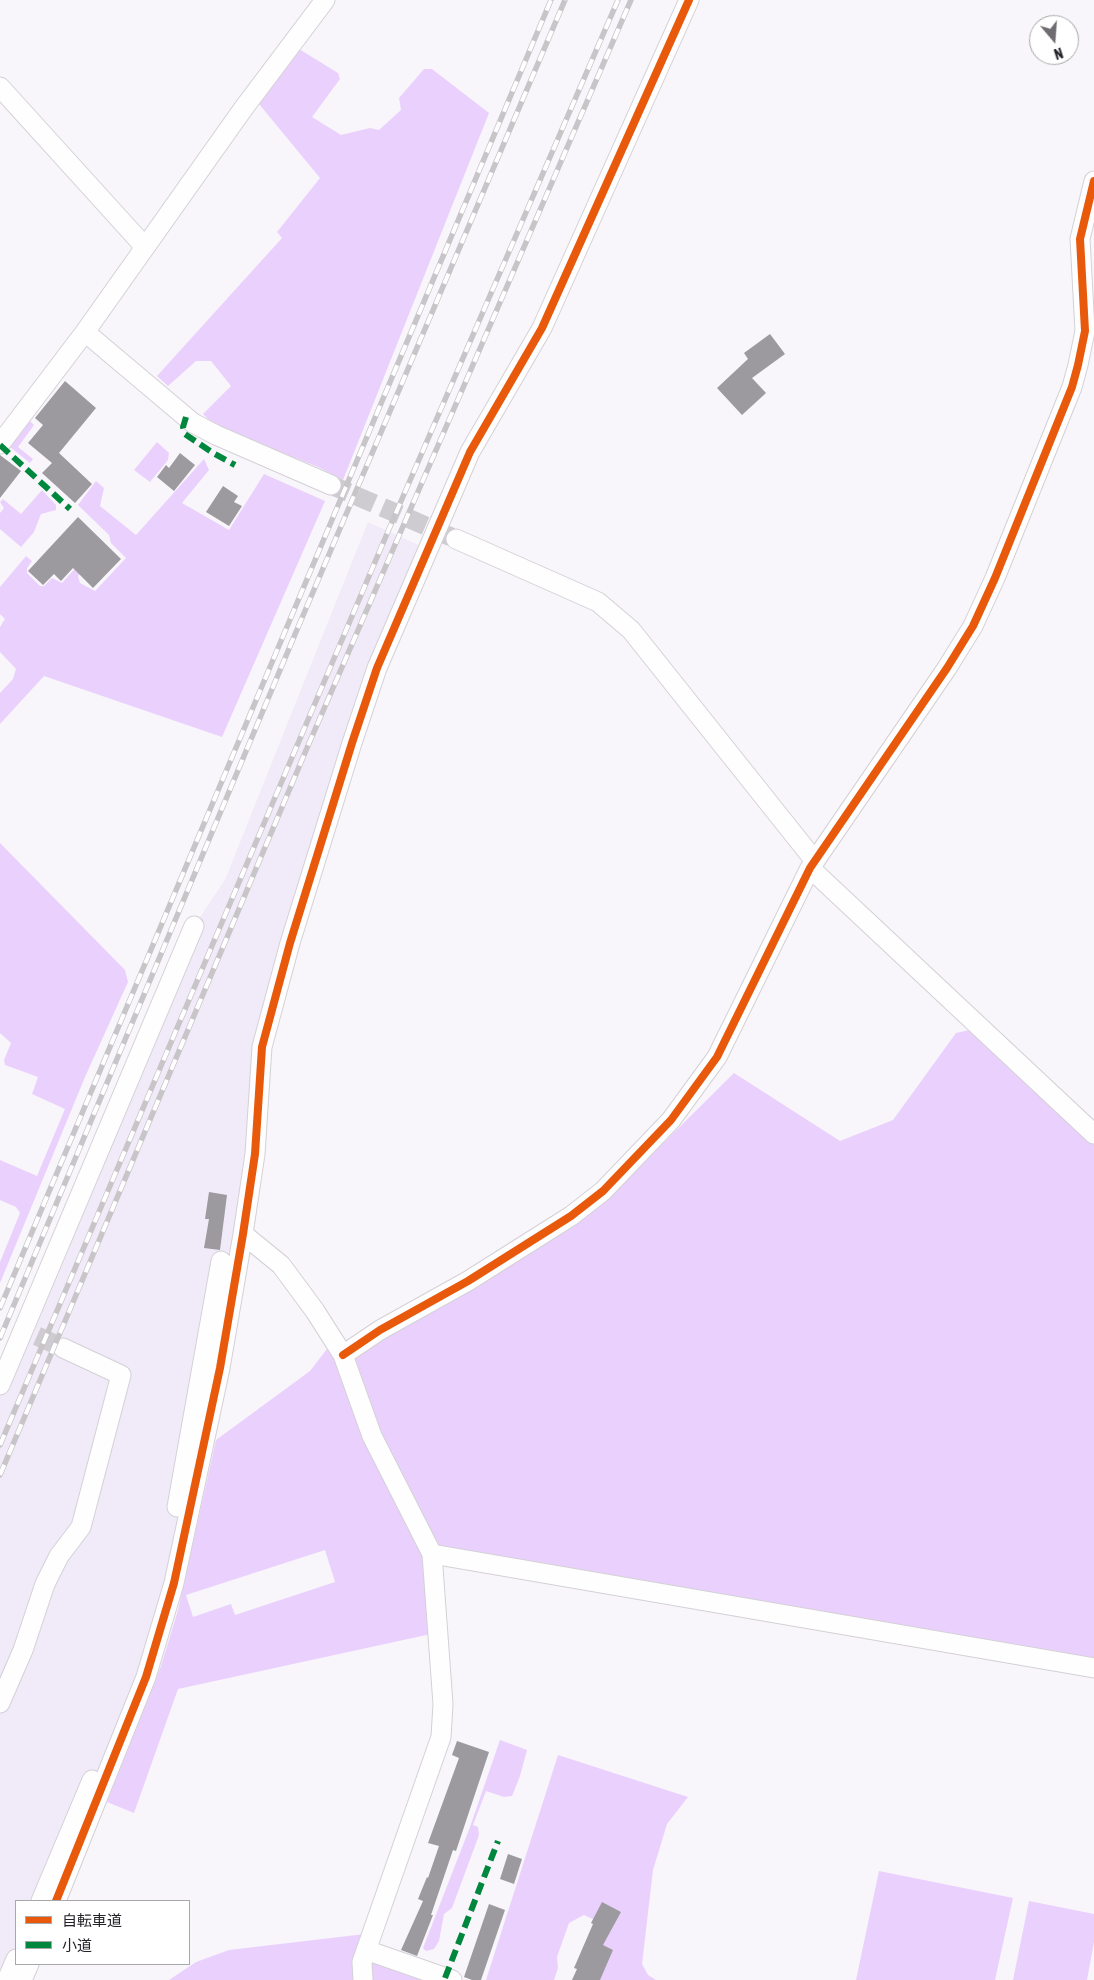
<!DOCTYPE html>
<meta charset="utf-8">
<style>
body{margin:0}
#map{position:relative;width:1094px;height:1980px;overflow:hidden;background:#f8f5fb;font-family:"Asap Condensed","Noto Sans JP",sans-serif}
canvas{display:block}
.legend{position:absolute;left:15px;top:1900px;width:175px;height:65px;box-sizing:border-box;background:#fff;border:1px solid #a8a7a9;margin:0;padding:6px 9px;list-style:none;font-size:15px;color:#252227}
.legend li{display:flex;align-items:center;gap:10px;height:25px}
.legend b{width:25px;border:1px solid #a8a7a9}
.north{position:absolute;left:1029px;top:15px;width:50px;height:50px;box-sizing:border-box;background:#fff;border:1px solid #a8a7a9;border-radius:50%;rotate:162deg;font-size:14px;font-weight:700;line-height:20px;text-align:center;color:#252227}
.north::after{content:'';display:block;margin:auto;width:18px;height:22px;background:#6f6c71;clip-path:polygon(50% 0,100% 100%,50% 72%,0 100%)}
</style>
<div id="map">
<canvas width="1094" height="1980"></canvas>
<ul class="legend">
<li><b style="height:6px;background:#e8590c"></b>自転車道</li>
<li><b style="height:6px;background:#00873e"></b>小道</li>
</ul>
<div class="north">N</div>
</div>
<script>
const g = document.querySelector('canvas').getContext('2d');
g.lineJoin = 'round';
function paint(path, color) {
  g.fillStyle = color;
  g.fill(path, 'evenodd');
}
function shape(rows) {
  const path = new Path2D();
  for (const r of rows) {
    path.moveTo(r[0], r[1]);
    for (let i = 2; i < r.length; i += 2) path.lineTo(r[i], r[i + 1]);
  }
  return path;
}
function trace(path, color, width, dash) {
  g.strokeStyle = color;
  g.lineWidth = width;
  g.lineCap = dash ? 'butt' : 'round';
  g.setLineDash(dash || []);
  g.stroke(path);
}
paint(shape([
 [368,522,427,549,377,668,262,1047,255,1154,174,1583,56,1901,16,1901,16,1964,0,1980,0,1381,194,926,225,880]
]), '#f1eaf8');
paint(shape([
 [299,49,338,73,340,79,312,117,341,135,370,128,379,130,401,110,399,98,424,69,432,69,489,113,343,480,318,467,215,426,203,414,231,386,211,361,196,361,168,386,157,376,282,238,277,232,320,178,259,104],
 [30,421,34,425,18,447,33,459,30,463,10,447],
 [157,442,169,453,168,460,150,482,134,470],
 [204,459,209,470,182,503,229,530,264,474,325,501,222,737,44,676,0,724,0,693,13,679,16,669,0,652,0,627,5,619,0,614,0,587,26,556,32,561,27,568,27,573,40,586,44,586,52,578,62,583,89,553,94,558,78,576,80,583,95,591,126,558,111,543,109,535,78,505,96,481,104,488,100,506,136,535],
 [42,490,56,505,56,510,41,514,34,532,21,547,0,529,0,513,4,508,0,502,3,499,21,514],
 [0,843,125,970,128,982,85,1077,0,1283,0,1262,20,1213,16,1207,0,1200,0,1160,37,1176,65,1109,32,1094,38,1077,5,1065,4,1060,11,1043,0,1033],
 [978,1028,1094,1134,1094,1677,445,1563,376,1434,350,1357,611,1195,734,1073,840,1141,893,1120,956,1033],
 [330,1345,425,1557,431,1634,178,1689,134,1813,107,1802,161,1666,178,1610,216,1440,310,1371],
 [325,1550,335,1582,235,1615,231,1604,193,1617,186,1595],
 [500,1740,527,1750,520,1776,512,1796,504,1797,486,1791,473,1825,478,1827,479,1835,452,1908,444,1914,439,1941,434,1949,426,1951,423,1948,470,1827],
 [558,1755,688,1797,667,1824,653,1870,642,1964,648,1975,656,1980,574,1980,599,1922,584,1915,569,1923,557,1957,558,1968,554,1980,486,1980],
 [879,1871,1013,1898,995,1980,856,1980],
 [1029,1901,1094,1914,1094,1942,1087,1980,1013,1980],
 [365,1934,356,1980,169,1980,196,1962,229,1950],
 [373,1960,433,1980,368,1980,367,1963]
]), '#ead1fd');
paint(shape([
 [770,334,785,354,752,378,766,393,742,415,717,388,748,359,744,353],
 [65,381,96,408,59,453,92,484,75,503,42,473,52,463,28,443,43,425,35,418],
 [180,453,195,465,174,491,157,477,166,465,169,468],
 [0,455,21,471,0,498],
 [223,486,238,496,234,502,242,506,229,526,206,512],
 [78,517,121,559,93,588,73,568,61,581,54,574,43,585,28,571],
 [209,1192,227,1195,220,1250,204,1248,209,1219,205,1219],
 [457,1741,489,1752,456,1851,453,1850,431,1915,433,1915,417,1956,401,1950,423,1901,418,1899,427,1877,428,1878,439,1846,428,1843,459,1758,452,1755],
 [508,1854,522,1859,514,1884,500,1879],
 [602,1902,621,1912,603,1945,613,1950,600,1980,572,1980,577,1969,574,1968,593,1924,591,1923],
 [489,1904,505,1910,481,1980,472,1980,464,1977]
]), '#9c9a9e');
trace(shape([
 [331,485,456,539],
 [37,1336,63,1348]
]), '#cecbd1', 19, [19, 9]);
const minor = shape([
 [0,87,145,247],
 [85,332,193,423,216,435,331,485],
 [0,444,85,332,243,109,325,0],
 [456,539,598,602,631,630,815,861],
 [810,868,1094,1134],
 [243,1234,281,1265,315,1311,343,1355,372,1436,432,1554,443,1704,441,1737,362,1962,363,1980],
 [343,1355,380,1330,468,1281,571,1216,603,1191,671,1120,717,1057,810,868,947,668,973,626,995,578,1072,387,1078,365,1085,331,1080,239,1094,181],
 [0,1385,194,926],
 [177,1507,221,1261],
 [432,1554,1094,1668],
 [0,1703,23,1650,45,1584,59,1556,81,1527,121,1375,63,1348],
 [41,1901,92,1780],
 [56,1901,146,1677,174,1583,220,1368,243,1234,255,1154,262,1047,290,943,352,743,377,668,470,452,542,328,689,0],
 [366,1950,452,1980],
 [7,1980,16,1959],
 [22,1980,29,1964]
]);
trace(minor, '#d4d1d6', 21);
trace(minor, '#fefefe', 19);
const rail = shape([
 [0,1308,551,0],
 [0,1338,296,632,565,0],
 [0,1445,392,522,618,0],
 [0,1475,307,748,631,0]
]);
trace(rail, '#c7c5c7', 5.5);
trace(rail, '#fff', 4, [11]);
trace(shape([
 [186,417,183,427,185,434,213,453,235,465],
 [0,445,70,509],
 [445,1978,498,1841]
]), '#00873e', 6, [12, 6]);
trace(shape([
 [343,1355,380,1330,468,1281,571,1216,603,1191,671,1120,717,1057,810,868,947,668,973,626,995,578,1072,387,1078,365,1085,331,1080,239,1094,181],
 [56,1901,146,1677,174,1583,220,1368,243,1234,255,1154,262,1047,290,943,352,743,377,668,470,452,542,328,689,0]
]), '#e8590c', 8);
</script>
